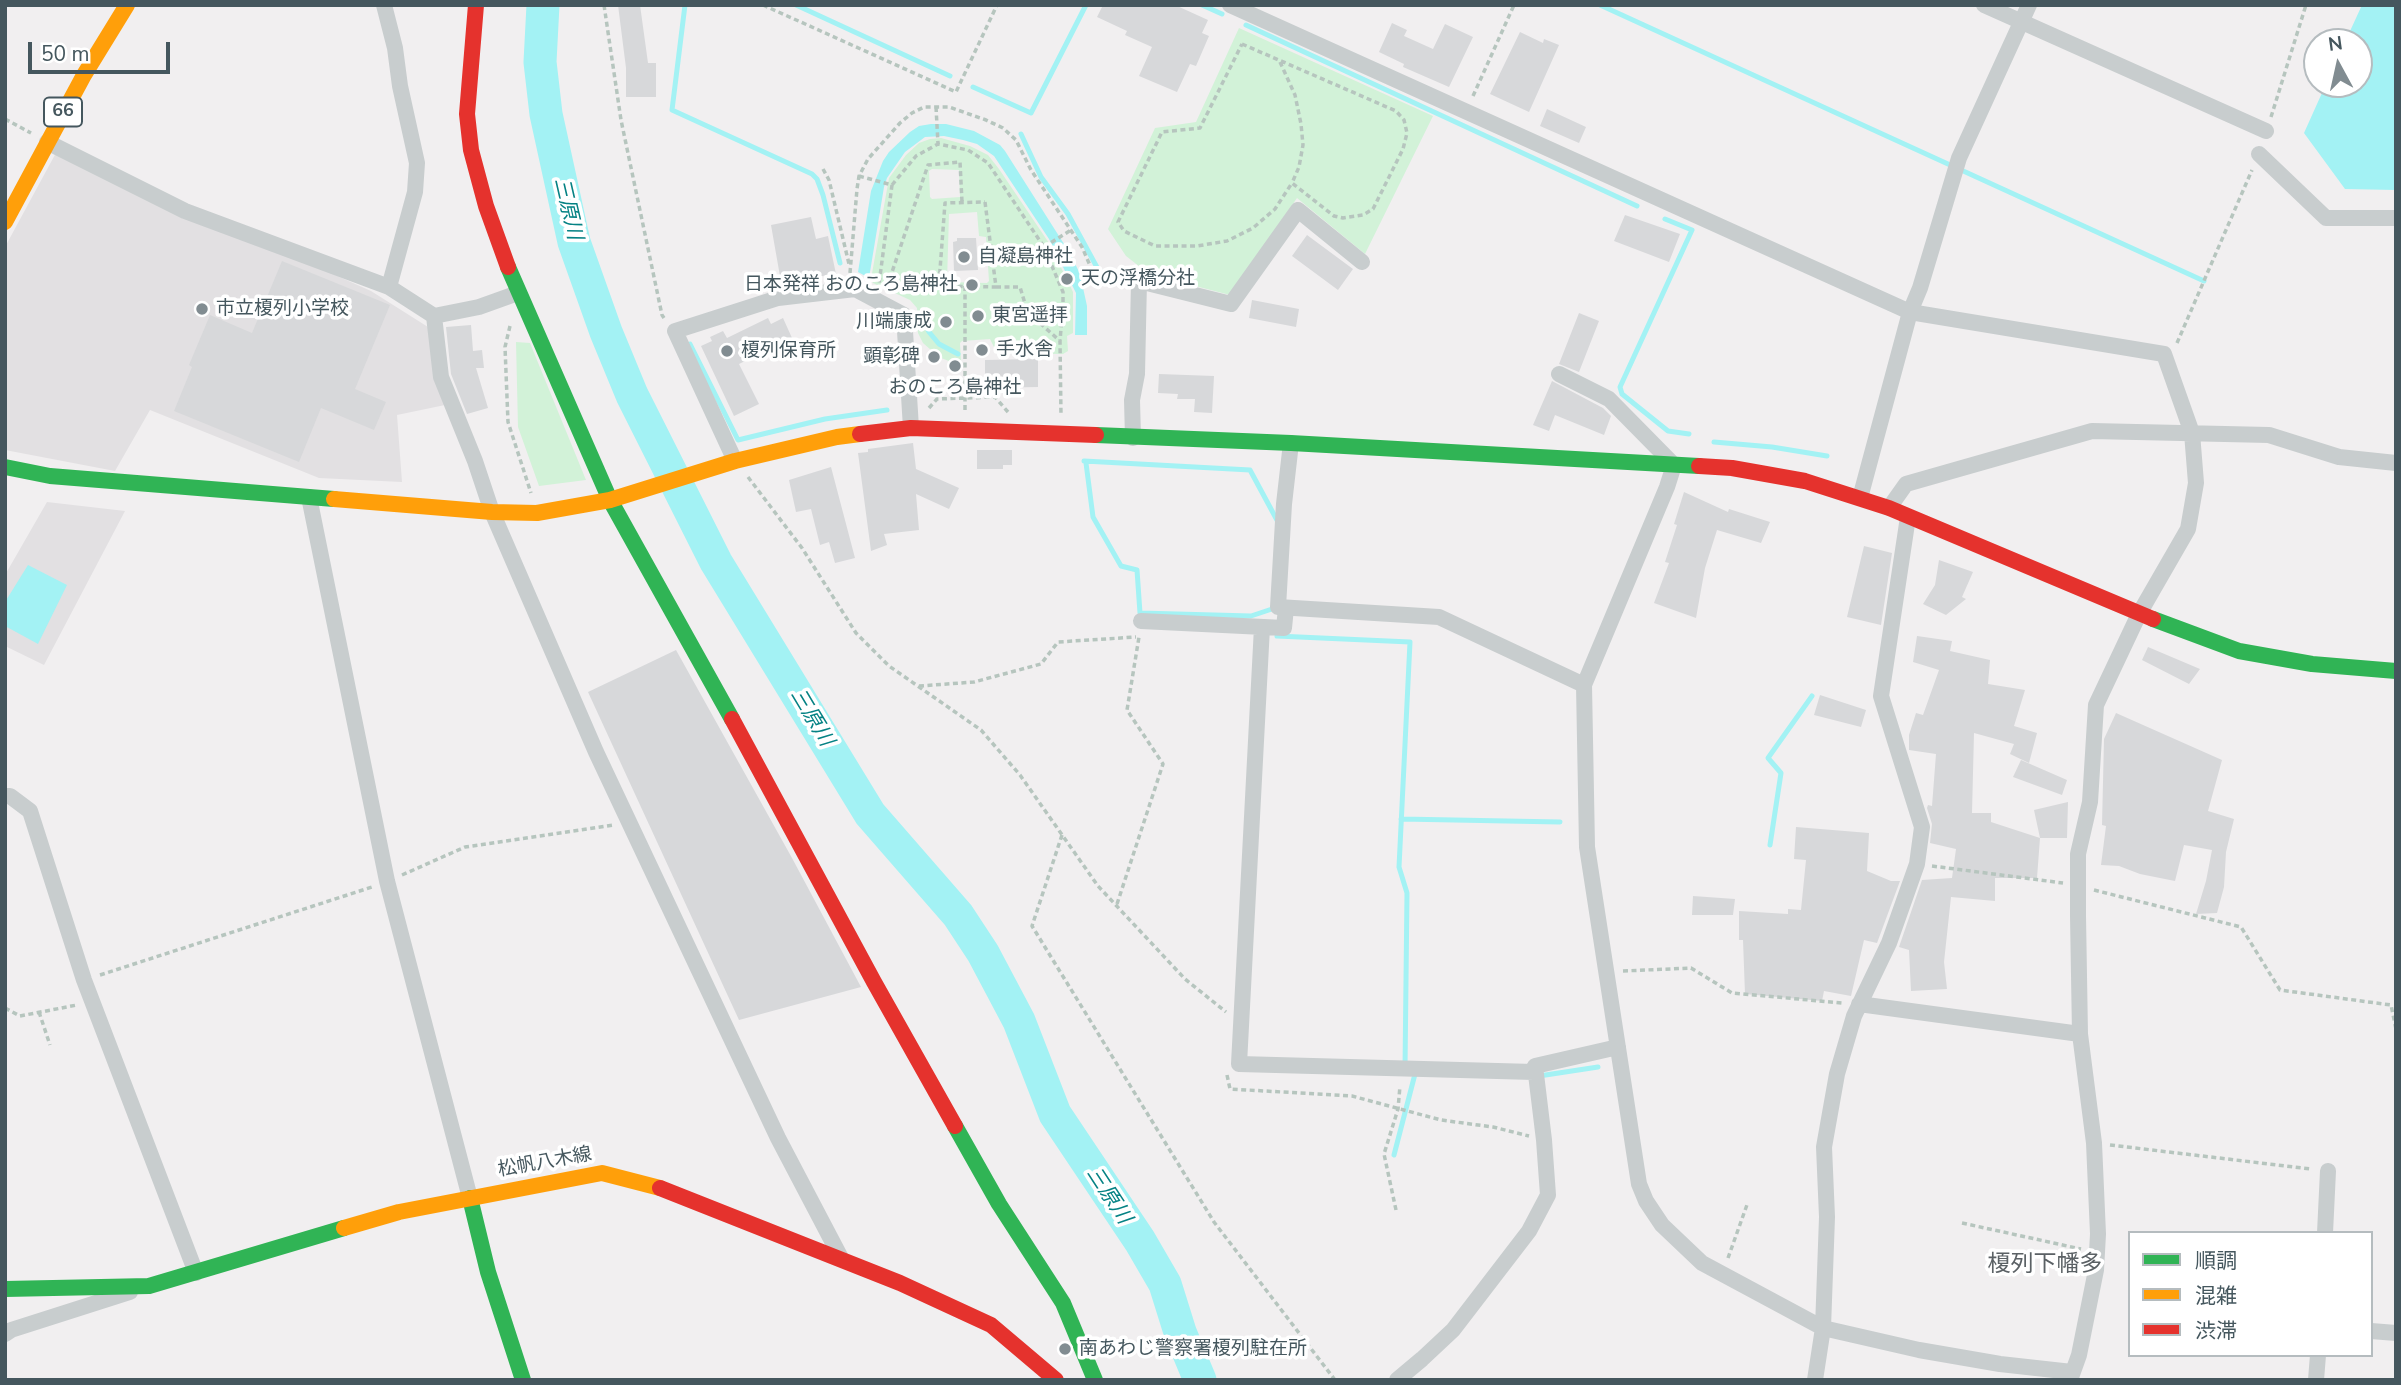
<!DOCTYPE html>
<meta charset="utf-8">
<style>
body{margin:0}
#map{position:relative;width:2401px;height:1385px;overflow:hidden;background:#f1eff0;font-family:"Nunito Sans","Noto Sans JP",sans-serif}
canvas{display:block}
.frame{position:absolute;inset:0;border:7px solid #45575e;pointer-events:none}
.legend{position:absolute;left:2128px;top:1231px;width:245px;height:126px;box-sizing:border-box;background:#fff;border:2px solid #b5bcbf;margin:0;padding:9px 12px;list-style:none;font-size:21px;color:#45575e}
.legend li{display:flex;align-items:center;gap:14px;height:35px}
.legend b{width:35px;border:2px solid #b5bcbf}
.north{position:absolute;left:2303px;top:28px;width:70px;height:70px;box-sizing:border-box;background:#fff;border:2px solid #b5bcbf;border-radius:50%;rotate:352deg;font-size:19px;font-weight:700;line-height:28px;text-align:center;color:#45575e}
.north::after{content:'';display:block;margin:auto;width:24px;height:32px;background:#818c91;clip-path:polygon(50% 0,100% 100%,50% 72%,0 100%)}
.scale{position:absolute;left:28px;top:42px;width:142px;height:32px;box-sizing:border-box;border:4px solid #45575e;border-top:0;padding-left:9px;font-size:21px;line-height:24px;white-space:nowrap;color:#45575e;-webkit-text-stroke:5px #fff;paint-order:stroke}
</style>
<div id="map">
<canvas width="2401" height="1385"></canvas>
<div class="frame"></div>
<ul class="legend">
<li><b style="height:9px;background:#30b455"></b>順調</li>
<li><b style="height:9px;background:#ff9f0a"></b>混雑</li>
<li><b style="height:9px;background:#e5322d"></b>渋滞</li>
</ul>
<div class="north">N</div>
<div class="scale">50 m</div>
</div>
<script>
const g = document.querySelector('canvas').getContext('2d');
g.lineJoin = 'round';
function paint(path, color) {
  g.fillStyle = color;
  g.fill(path, 'evenodd');
}
function shape(rows) {
  const path = new Path2D();
  for (const r of rows) {
    path.moveTo(r[0], r[1]);
    for (let i = 2; i < r.length; i += 2) path.lineTo(r[i], r[i + 1]);
  }
  return path;
}
function trace(path, color, width, dash) {
  g.strokeStyle = color;
  g.lineWidth = width;
  g.lineCap = dash ? 'butt' : 'round';
  g.setLineDash(dash || []);
  g.stroke(path);
}
function label(font, color, halo, rows, align = 'center') {
  g.font = font + ' "Nunito Sans","Noto Sans JP",sans-serif';
  g.lineWidth = 7;
  g.setLineDash([]);
  g.textBaseline = 'middle';
  g.strokeStyle = halo;
  g.fillStyle = color;
  for (const [text, x, y, turn = 0] of rows) {
    g.save();
    g.translate(x, y);
    g.rotate((+turn || 0) * Math.PI / 180);
    g.textAlign = isNaN(turn) ? turn : align;
    if (halo) g.strokeText(text, 0, 0);
    g.fillText(text, 0, 0);
    g.restore();
  }
}
paint(shape([
 [57,151,371,291,428,327,445,405,397,415,402,482,319,478,150,410,115,471,5,450,5,247],
 [47,502,125,511,44,665,5,646,5,575]
]), '#e2e0e2');
paint(shape([
 [1239,28,1433,116,1365,254,1297,198,1230,295,1149,274,1126,256,1108,229,1155,128,1196,122],
 [941,138,970,146,988,155,999,169,1049,243,1073,292,1073,333,1067,336,1068,351,1063,354,997,353,990,339,962,341,960,343,961,360,958,363,951,362,939,357,923,343,918,333,917,308,910,300,873,283,871,279,889,178,906,155,919,143,930,139],
 [932,169,959,170,960,197,932,199,930,197,929,171],
 [977,212,979,236,986,237,989,281,987,283,947,282,949,214],
 [516,342,530,343,586,480,539,486,518,427]
]), '#d2f2d8');
paint(shape([
 [2362,5,2396,5,2396,190,2345,189,2304,133,2326,84,2359,84,2359,42,2345,42],
 [931,124,946,124,974,131,1000,145,1005,151,1071,255,1080,274,1087,306,1087,335,1075,335,1076,293,1049,239,994,156,977,144,963,140,944,136,925,137,905,152,887,178,884,187,869,278,858,272,871,191,883,161,889,152,910,132,919,126],
 [28,565,67,585,38,644,5,626,5,602]
]), '#a3f2f4');
trace(shape([
 [685,5,672,110,812,174,817,179,823,195,840,263],
 [796,5,950,76],
 [1202,5,1222,14],
 [1600,5,2204,281],
 [1246,25,1637,206],
 [973,87,1031,113,1086,5],
 [1021,134,1041,177,1068,214,1099,271,1129,282],
 [1665,219,1692,230,1620,387,1622,394,1668,431,1689,434],
 [920,314,929,332,939,344,958,354],
 [690,344,738,440,825,419,887,410],
 [1714,442,1772,447,1827,456],
 [1084,461,1250,470,1278,522],
 [1086,463,1093,517,1121,566,1137,570,1140,613,1251,616,1275,608],
 [1277,636,1410,642,1399,867,1407,893,1405,1068],
 [1401,819,1560,822],
 [1770,845,1781,773,1768,758,1812,696],
 [1539,1076,1598,1067],
 [1394,1155,1415,1074]
]), '#a3f2f4', 5);
trace(shape([
 [543,5,540,62,546,114,574,242,606,332,632,395,716,562,870,814,958,915,983,953,1019,1021,1055,1114,1140,1241,1165,1284,1180,1332,1200,1380]
]), '#a3f2f4', 33);
paint(shape([
 [618,5,640,5,648,63,656,63,656,97,626,97,626,68],
 [1103,5,1175,5,1208,20,1202,33,1209,36,1196,66,1190,64,1177,92,1139,76,1152,47,1125,35,1127,31,1097,17],
 [1392,23,1407,30,1404,36,1433,49,1445,24,1473,37,1449,87,1403,67,1404,64,1379,52],
 [1520,32,1543,43,1544,39,1559,45,1529,112,1490,94],
 [1547,109,1586,127,1579,143,1540,126],
 [1625,215,1680,234,1669,262,1614,241],
 [811,217,816,239,828,236,836,274,781,282,771,225],
 [1307,235,1353,269,1338,290,1292,256],
 [957,238,976,238,978,270,954,271,953,242,957,241],
 [282,261,390,305,355,389,386,402,374,430,321,408,299,462,174,411,192,367,189,365,210,315,252,333],
 [1252,300,1299,309,1296,327,1249,318],
 [1579,313,1599,321,1579,372,1559,364],
 [768,318,771,324,783,318,792,338,739,364,759,404,734,416,701,346,712,341,710,337,723,331,727,338],
 [471,325,473,351,482,350,484,368,476,368,488,408,467,414,451,374,446,327],
 [1038,359,1038,387,985,388,985,360],
 [1159,374,1214,376,1212,413,1194,412,1195,399,1177,399,1178,394,1158,393],
 [1552,381,1603,408,1611,416,1604,435,1555,415,1549,431,1533,425],
 [913,443,916,469,959,488,949,509,916,494,919,530,884,534,887,545,871,551,858,453,868,452,868,449],
 [977,450,1012,450,1012,465,1003,465,1003,469,977,469],
 [831,467,855,558,835,563,829,542,820,545,811,509,796,512,789,480],
 [1684,492,1728,512,1729,509,1770,522,1761,543,1717,530,1705,568,1696,618,1654,603,1669,563,1665,562,1677,525,1674,524],
 [1864,546,1892,553,1881,625,1847,617],
 [1939,560,1973,572,1962,597,1966,599,1946,615,1923,604,1935,585],
 [1917,636,1952,641,1950,651,1990,660,1988,684,2025,690,2014,726,2037,733,2029,763,2010,754,2014,744,1974,733,1972,813,1991,813,1991,822,2040,838,2037,878,1995,878,1995,901,1951,897,1944,962,1947,989,1911,991,1909,950,1899,947,1922,880,1952,878,1956,849,1930,843,1932,824,1927,808,1928,805,1932,806,1936,754,1909,750,1909,735,1916,713,1923,715,1939,670,1913,662],
 [2148,647,2200,669,2189,684,2142,660],
 [676,650,792,858,861,987,739,1020,588,692],
 [1820,695,1866,710,1861,727,1814,715],
 [2116,713,2222,760,2208,811,2234,819,2226,852,2224,887,2217,913,2196,914,2206,881,2212,850,2184,845,2175,881,2140,874,2119,866,2101,865,2106,826,2102,825,2104,739],
 [2021,760,2067,780,2062,795,2013,777],
 [2068,802,2067,838,2040,838,2034,810],
 [1796,827,1869,833,1867,871,1891,881,1900,881,1877,943,1864,940,1851,996,1824,991,1822,1001,1745,994,1743,940,1739,940,1739,911,1788,914,1788,909,1801,910,1806,860,1794,859],
 [1693,896,1735,899,1733,915,1692,915]
]), '#d7d8da');
trace(shape([
 [604,5,621,120,662,315,664,318],
 [763,5,956,92,997,5],
 [1242,44,1396,111,1404,120,1407,133,1403,149,1373,209,1363,215,1343,218,1334,216,1292,183,1275,209,1253,228,1227,241,1197,246,1155,246,1124,231,1118,222,1162,132,1200,128,1242,44],
 [1280,62,1295,95,1301,124,1303,145,1299,167,1292,183],
 [1473,96,1514,5],
 [936,107,938,144],
 [2271,117,2306,5],
 [5,119,31,133],
 [823,169,829,180,849,264],
 [859,176,892,185,879,284],
 [892,185,916,156,938,144,968,150,988,163,1044,247,1057,278,1063,292,1063,305,1060,341],
 [985,202,996,287,942,286,939,283,945,203,985,202],
 [1044,247,1071,230],
 [850,273,857,189,859,176,868,159,900,123,912,113,924,107,949,107,986,120,1003,128,1016,140,1031,170,1082,247,1092,270],
 [965,286,965,410],
 [887,287,928,165,960,162,962,202],
 [996,287,1020,287,1029,317,1041,324,1060,341,1061,416],
 [510,326,505,347,508,422,531,493],
 [2177,343,2252,170],
 [929,408,937,399,995,397,1008,412],
 [748,477,802,548,856,633,889,666,981,730,1020,775,1098,886,1185,979,1226,1012],
 [919,686,974,682,1041,664,1058,642,1136,637],
 [1062,835,1032,926,1214,1222,1335,1380],
 [1932,866,2063,883],
 [402,875,465,847,614,825],
 [2094,890,2241,927,2280,990,2391,1005,2396,1029],
 [1117,904,1163,764,1127,710,1139,637],
 [1623,971,1691,968,1732,993,1842,1003],
 [100,975,372,887],
 [5,1008,20,1016,77,1005],
 [39,1012,50,1045],
 [1227,1075,1230,1089,1352,1096,1441,1120,1493,1127,1529,1136],
 [2110,1145,2311,1169],
 [1396,1210,1384,1154,1398,1109,1400,1086],
 [1962,1223,2081,1249],
 [1728,1258,1748,1202]
]), '#b6c5be', 3.5, [5, 3.5]);
trace(shape([
 [384,5,395,48,400,86,417,163,415,192,389,287],
 [1230,5,1910,312,2164,354,2192,433,2196,483,2188,529,2139,614,2096,705,2090,802,2078,854,2078,916,2080,1034,2094,1143,2098,1234,2096,1270,2079,1355,2070,1380],
 [1984,5,2266,131],
 [47,142,185,211,389,287,434,316,479,307,518,293],
 [2259,154,2326,218,2396,218],
 [434,316,441,377,475,461,492,512,596,752,778,1138,841,1258],
 [1559,374,1609,399,1674,465,1667,487,1584,685,1587,847,1639,1184,1646,1201,1662,1225,1702,1263,1823,1328,1919,1350,2000,1364,2072,1372],
 [1133,438,1132,400,1137,374,1139,281,1231,304,1298,210,1362,262],
 [1291,443,1284,504,1278,607,1439,617,1584,685],
 [735,461,675,331,778,298,855,289,904,315,911,428],
 [309,497,387,881,470,1198],
 [1860,498,1910,312,1920,288,1959,158,2029,5],
 [1889,508,1906,484,2092,431,2269,435,2339,457,2396,463],
 [1141,621,1284,628,1286,608],
 [1262,627,1239,1064,1534,1072],
 [5,796,10,796,30,811,84,980,196,1273],
 [1859,1004,2080,1034],
 [2325,1233,2328,1171],
 [2371,1331,2396,1333],
 [5,1334,11,1330,130,1292],
 [1397,1380,1422,1359,1453,1330,1529,1231,1548,1195,1544,1140,1535,1066,1618,1047],
 [1815,1380,1823,1328,1827,1217,1824,1147,1837,1074,1854,1016,1889,943,1917,864,1922,827,1881,696,1908,517],
 [2316,1380,2318,1355]
]), '#c8cdce', 16);
trace(shape([
 [508,267,610,500,732,719],
 [1096,435,1291,443,1699,466],
 [5,467,50,476,334,499],
 [2153,619,2239,651,2312,664,2396,671],
 [955,1126,999,1204,1063,1303,1095,1380],
 [470,1198,488,1272,523,1380],
 [5,1289,149,1286,344,1228]
]), '#30b455', 16);
trace(shape([
 [5,222,84,75,127,5],
 [334,499,492,512,537,513,610,500,735,461,837,437,860,434],
 [344,1228,399,1212,602,1173,660,1188]
]), '#ff9f0a', 16);
trace(shape([
 [476,5,467,114,471,150,486,206,508,267],
 [860,434,911,428,1096,435],
 [1699,466,1732,468,1805,481,1889,508,2153,619],
 [732,719,874,982,955,1126],
 [660,1188,900,1283,991,1325,1056,1380]
]), '#e5322d', 16);
for (const [x, y, r, color] of [
 [964,257,7,"#818c91"],
 [1067,279,7,"#818c91"],
 [972,285,7,"#818c91"],
 [202,309,7,"#818c91"],
 [978,316,7,"#818c91"],
 [946,322,7,"#818c91"],
 [982,350,7,"#818c91"],
 [727,351,7,"#818c91"],
 [934,357,7,"#818c91"],
 [955,366,7,"#818c91"],
 [1065,1349,7,"#818c91"]
]) {
  const dot = new Path2D();
  dot.arc(x, y, r, 0, 2 * Math.PI);
  g.fillStyle = color;
  g.fill(dot);
  trace(dot, '#fff', 2.5);
}
for (const [x, y, w] of [
 [63,112,38]
]) {
  const box = new Path2D();
  box.roundRect(x - w / 2, y - 14.5, w, 29, 5);
  g.fillStyle = '#fff';
  g.fill(box);
  trace(box, '#45575e', 2);
}
label('bold 18px', '#45575e', null, [
 ["66",63,112]
]);
label('19px', '#45575e', '#fff', [
 ["自凝島神社",978,257],
 ["天の浮橋分社",1081,279],
 ["日本発祥 おのころ島神社",958,285,"right"],
 ["市立榎列小学校",216,309],
 ["東宮遥拝",992,316],
 ["川端康成",932,322,"right"],
 ["手水舎",996,350],
 ["榎列保育所",741,351],
 ["顕彰碑",920,357,"right"],
 ["おのころ島神社",955,388,"center"],
 ["南あわじ警察署榎列駐在所",1079,1349]
], 'left');
label('19px', '#45575e', '#fff', [
 ["松帆八木線",545,1163,-10]
]);
label('italic 21px', '#058284', '#fff', [
 ["三原川",567,209,77],
 ["三原川",811,718,59],
 ["三原川",1108,1196,57]
]);
label('23px', '#5b6165', '#fff', [
 ["榎列下幡多",2045,1265]
]);
</script>
